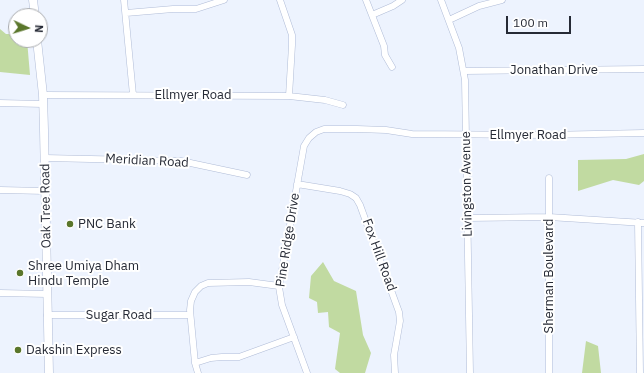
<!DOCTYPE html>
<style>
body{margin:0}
#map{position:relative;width:644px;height:373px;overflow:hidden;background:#edf3fe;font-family:"IBM Plex Sans",sans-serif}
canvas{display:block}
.north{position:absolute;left:8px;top:8px;width:40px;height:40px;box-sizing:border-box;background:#fff;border:1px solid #a8aaae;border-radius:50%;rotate:94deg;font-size:11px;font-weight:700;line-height:16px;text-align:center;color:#262a35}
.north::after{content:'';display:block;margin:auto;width:14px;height:18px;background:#5a762b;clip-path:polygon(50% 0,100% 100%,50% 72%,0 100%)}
.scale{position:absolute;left:506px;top:16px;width:65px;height:18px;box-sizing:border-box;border:2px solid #262a35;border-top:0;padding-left:5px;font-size:12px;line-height:14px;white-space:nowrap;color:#262a35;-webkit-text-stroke:3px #fff;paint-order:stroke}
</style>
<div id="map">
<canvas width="644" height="373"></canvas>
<div class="north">N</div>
<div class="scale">100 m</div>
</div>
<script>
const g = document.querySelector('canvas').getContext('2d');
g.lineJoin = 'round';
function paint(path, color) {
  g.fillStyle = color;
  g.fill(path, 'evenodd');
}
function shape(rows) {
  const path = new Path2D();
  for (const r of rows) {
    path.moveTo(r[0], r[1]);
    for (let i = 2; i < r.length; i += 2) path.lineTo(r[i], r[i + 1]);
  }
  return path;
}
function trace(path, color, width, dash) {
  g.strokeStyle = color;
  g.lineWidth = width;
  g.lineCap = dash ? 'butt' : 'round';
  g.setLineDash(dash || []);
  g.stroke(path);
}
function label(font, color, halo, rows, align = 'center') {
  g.font = font + ' "IBM Plex Sans",sans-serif';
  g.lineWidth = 4;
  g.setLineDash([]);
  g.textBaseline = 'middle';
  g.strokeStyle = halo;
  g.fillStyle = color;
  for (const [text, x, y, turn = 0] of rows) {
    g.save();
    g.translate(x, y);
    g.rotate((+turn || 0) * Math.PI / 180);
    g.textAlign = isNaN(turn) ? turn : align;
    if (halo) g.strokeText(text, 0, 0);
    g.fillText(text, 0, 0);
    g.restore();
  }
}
paint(shape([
 [0,29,6,34,16,34,16,40,27,40,30,75,0,72],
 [644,154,644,181,639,185,613,180,578,191,578,160,626,159],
 [323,262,334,281,356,291,363,335,371,353,365,373,340,373,335,369,340,333,329,327,328,312,318,313,317,302,309,298,311,276],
 [586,341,598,346,601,373,582,373]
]), '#c1daa1');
const minor = shape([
 [124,0,133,95],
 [280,0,292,35,292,45,289,96],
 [366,0,384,46,385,55,392,67],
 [441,0,459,48,465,80,470,373],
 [126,13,173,9,196,9,224,0],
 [372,15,393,6,402,0],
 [449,20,479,6,502,0],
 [464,71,644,69],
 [43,95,289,96,325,100,343,105],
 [0,103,43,104],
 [45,158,181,161,247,175],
 [549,178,549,373],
 [297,184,340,191,350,194,356,198,360,205,399,312,400,321,394,355,395,373],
 [0,190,45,191],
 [467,218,549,217,644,223],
 [638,222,640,373],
 [0,293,47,294],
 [47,315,190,315],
 [195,363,211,358,222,357,239,357,294,337],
 [198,373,195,363,190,310,191,301,195,292,201,286,208,283,249,282,279,286],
 [307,373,282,305,279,287,304,146,309,138,316,132,324,129,357,129,386,130,412,134,545,135,644,133]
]);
const major = shape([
 [33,0,35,16],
 [37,40,43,95,44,130,49,373]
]);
trace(minor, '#b0bcd7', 7);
trace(major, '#b0bcd7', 9);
trace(minor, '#fff', 6);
trace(major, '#fff', 8);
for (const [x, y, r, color] of [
 [70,224,4,"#5a762b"],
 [20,273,4,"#5a762b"],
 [18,350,4,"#5a762b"]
]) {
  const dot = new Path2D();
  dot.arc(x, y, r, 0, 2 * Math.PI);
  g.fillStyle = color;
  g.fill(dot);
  trace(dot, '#fff', 1.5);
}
label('13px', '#262a35', '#fff', [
 ["Jonathan Drive",554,70],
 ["Ellmyer Road",193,95],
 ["Ellmyer Road",528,135],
 ["Meridian Road",147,161,3],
 ["Livingston Avenue",467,184,-91],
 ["Oak Tree Road",46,206,-91],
 ["Pine Ridge Drive",288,240,-81],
 ["Fox Hill Road",379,255,70],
 ["Sherman Boulevard",549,276,-90],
 ["Sugar Road",119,315]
]);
label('13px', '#262a35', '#fff', [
 ["PNC Bank",78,224],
 ["Shree Umiya Dham",28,266],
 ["Hindu Temple",28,281],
 ["Dakshin Express",26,350]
], 'left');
</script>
